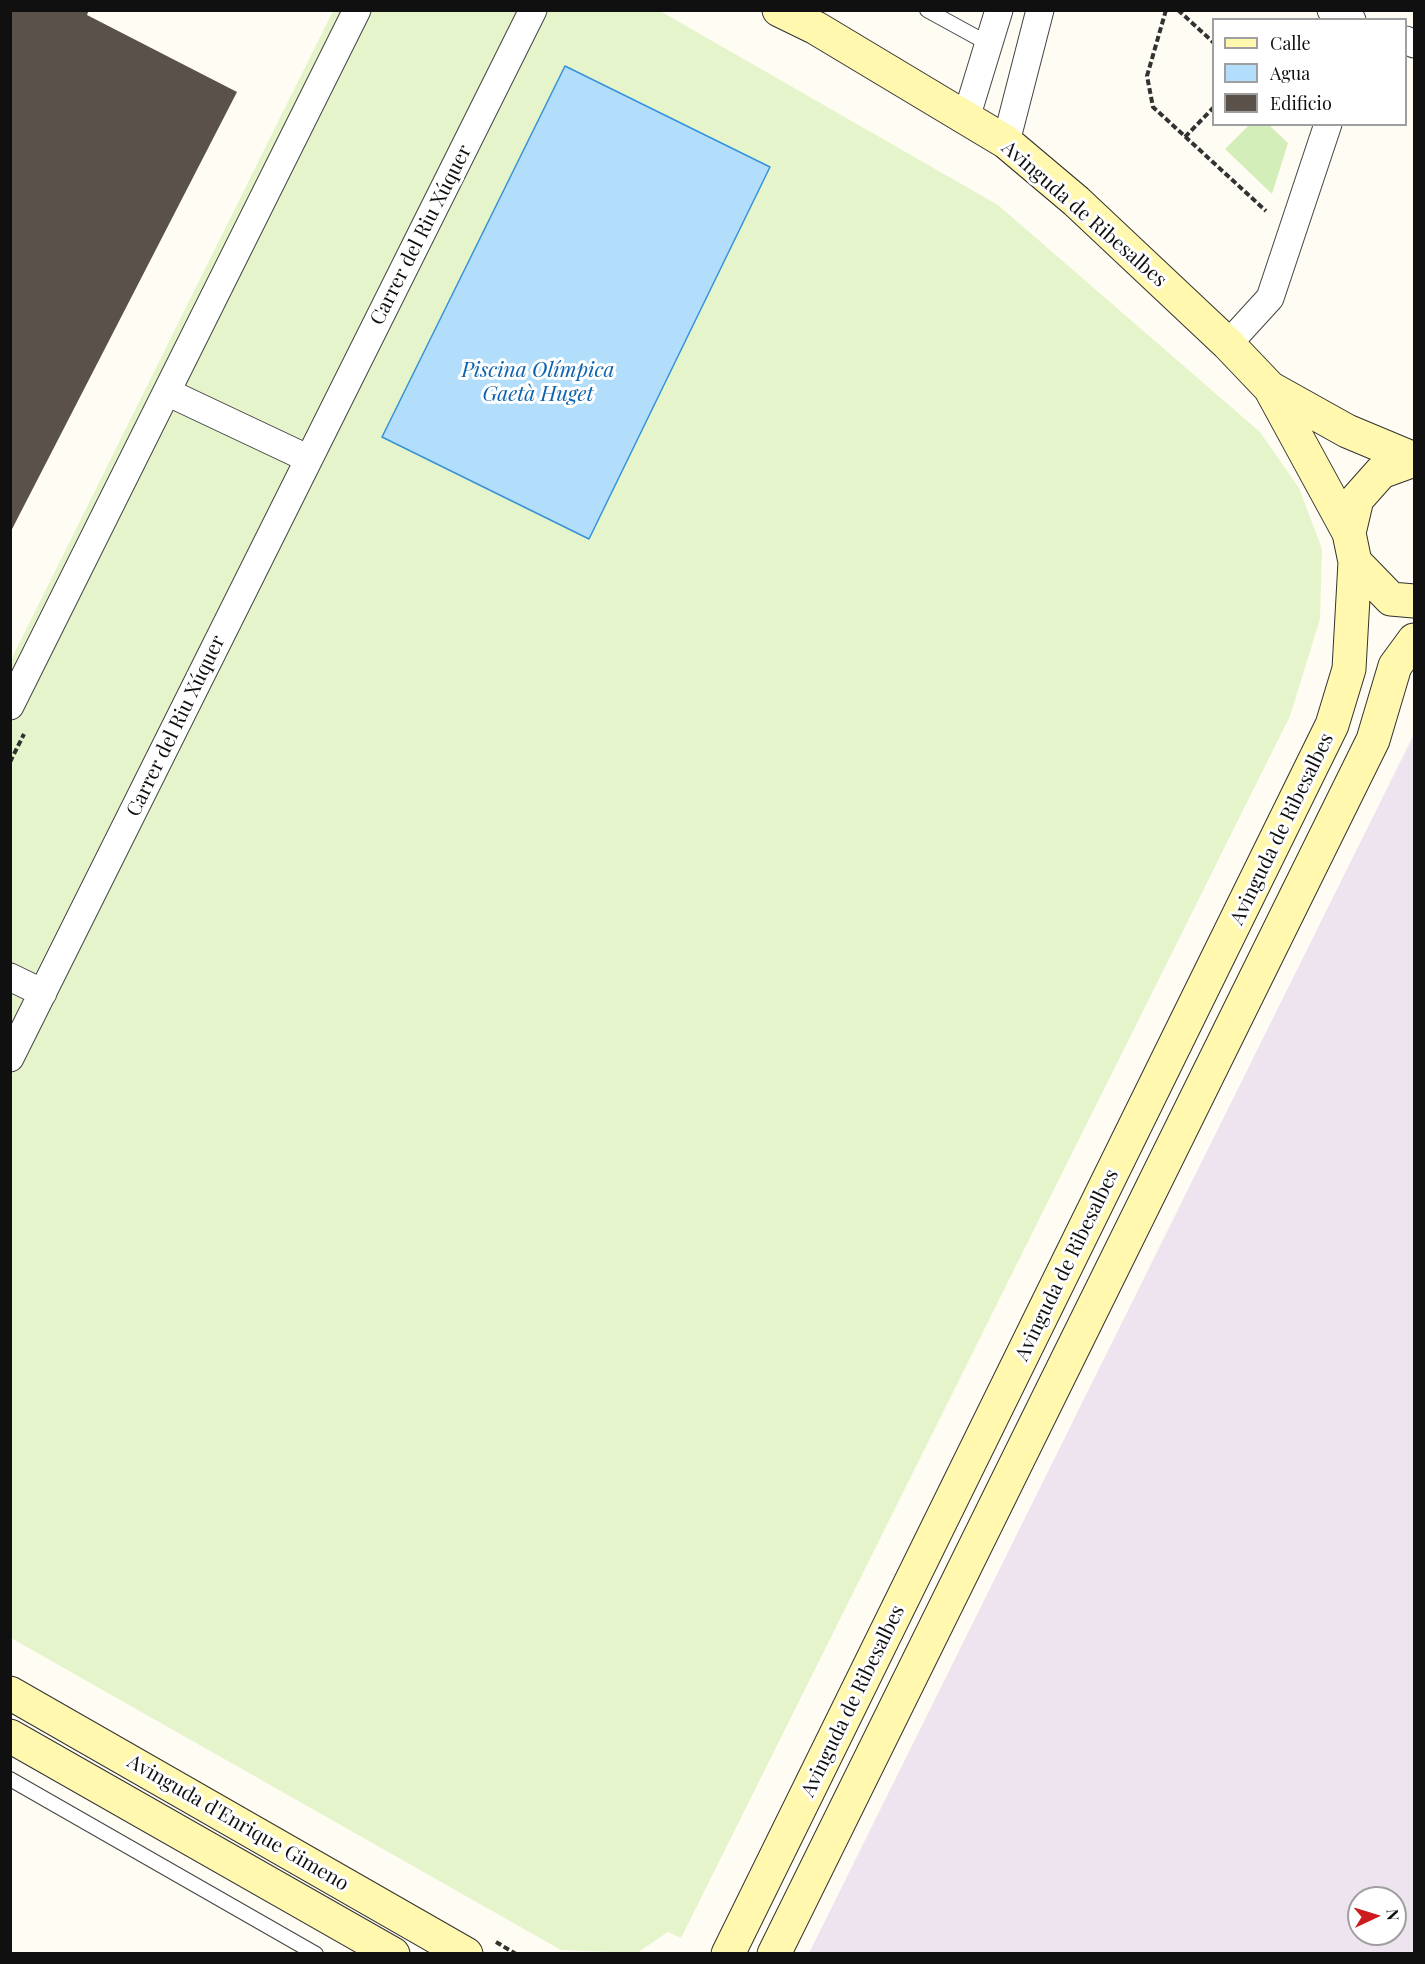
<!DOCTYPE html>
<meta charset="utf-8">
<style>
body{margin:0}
#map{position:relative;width:1425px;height:1964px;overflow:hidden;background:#fffdf3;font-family:"Playfair Display",serif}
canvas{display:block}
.frame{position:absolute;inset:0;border:12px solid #101010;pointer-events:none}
.legend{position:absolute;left:1212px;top:18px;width:195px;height:108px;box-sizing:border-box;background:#fff;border:2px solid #9f9f9f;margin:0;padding:8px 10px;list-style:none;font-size:18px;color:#101010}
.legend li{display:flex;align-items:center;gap:12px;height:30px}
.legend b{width:30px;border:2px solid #9f9f9f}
.north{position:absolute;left:1347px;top:1886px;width:60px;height:60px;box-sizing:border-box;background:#fff;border:2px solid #9f9f9f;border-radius:50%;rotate:86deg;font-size:16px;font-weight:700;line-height:24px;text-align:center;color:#101010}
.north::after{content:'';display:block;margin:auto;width:21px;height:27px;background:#cd1b1e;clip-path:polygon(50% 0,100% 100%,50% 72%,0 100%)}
</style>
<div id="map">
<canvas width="1425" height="1964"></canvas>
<div class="frame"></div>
<ul class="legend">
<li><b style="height:8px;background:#fff8ae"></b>Calle</li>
<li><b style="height:16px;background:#b3defb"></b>Agua</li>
<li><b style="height:16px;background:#5a514b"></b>Edificio</li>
</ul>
<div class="north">N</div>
</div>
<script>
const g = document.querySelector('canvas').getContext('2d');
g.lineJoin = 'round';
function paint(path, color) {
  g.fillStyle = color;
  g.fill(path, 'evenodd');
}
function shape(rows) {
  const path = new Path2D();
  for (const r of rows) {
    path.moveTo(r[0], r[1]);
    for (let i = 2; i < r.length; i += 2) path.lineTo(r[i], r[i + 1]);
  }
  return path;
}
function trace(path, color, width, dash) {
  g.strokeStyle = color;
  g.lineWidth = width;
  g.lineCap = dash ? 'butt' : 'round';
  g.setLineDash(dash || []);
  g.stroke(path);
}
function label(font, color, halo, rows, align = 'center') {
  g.font = font + ' "Playfair Display",serif';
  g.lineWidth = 6;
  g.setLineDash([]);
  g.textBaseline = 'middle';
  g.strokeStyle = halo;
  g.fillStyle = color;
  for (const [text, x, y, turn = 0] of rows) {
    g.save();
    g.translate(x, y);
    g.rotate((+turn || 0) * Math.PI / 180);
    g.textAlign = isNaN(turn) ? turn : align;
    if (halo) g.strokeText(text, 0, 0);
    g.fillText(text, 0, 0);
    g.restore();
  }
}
paint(shape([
 [1414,734,1414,1953,809,1953],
 [1359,1898,1395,1898,1395,1934,1359,1934]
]), '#eee4ef');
paint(shape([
 [1249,125,1269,125,1288,143,1272,194,1225,149]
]), '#d3eeb8');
paint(shape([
 [333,11,660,11,998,205,1260,432,1299,488,1322,549,1320,619,1290,716,681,1938,668,1932,637,1953,561,1950,11,1638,10,662]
]), '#e5f4cb');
const water = shape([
 [565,66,770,167,589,539,382,437,565,66]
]);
paint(water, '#b3defb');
trace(water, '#3492d9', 1.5);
paint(shape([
 [10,10,89,10,87,15,237,92,10,533]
]), '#5a514b');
const lane = shape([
 [927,10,989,44],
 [10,1779,316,1954]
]);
const street = shape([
 [1331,10,1352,20],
 [1406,40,1414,44],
 [966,118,999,10],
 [1006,142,1040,10],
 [1228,344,1270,298,1328,124],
 [167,392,309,459],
 [10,706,357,10],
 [10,977,43,993],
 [10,1058,533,10]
]);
const secondary = shape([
 [779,10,816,28,1006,142,1076,201,1228,344,1270,388,1349,533],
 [1270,388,1347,431,1414,459],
 [1414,460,1381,472,1357,499,1349,533,1355,562,1391,599,1414,601],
 [10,1693,466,1954],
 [10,1736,393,1954],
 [728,1954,1332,725,1349,669,1355,562],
 [774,1954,1373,740,1395,666,1414,640]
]);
trace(lane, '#434343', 16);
trace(street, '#434343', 29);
trace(secondary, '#323232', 35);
trace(shape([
 [1166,10,1147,76,1153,107,1266,211],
 [1178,10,1214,43],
 [1185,137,1214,107],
 [10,762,24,734],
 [496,1942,516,1954]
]), '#323232', 4, [6, 3]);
trace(lane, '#fff', 14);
trace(street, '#fff', 27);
trace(secondary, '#fff8ae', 33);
label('20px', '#101010', '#fff', [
 ["Avinguda de Ribesalbes",1084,214,41],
 ["Carrer del Riu Xúquer",421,235,-63],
 ["Carrer del Riu Xúquer",176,726,-64],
 ["Avinguda de Ribesalbes",1282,829,-64],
 ["Avinguda de Ribesalbes",1067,1265,-64],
 ["Avinguda de Ribesalbes",853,1701,-64],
 ["Avinguda d'Enrique Gimeno",238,1823,30]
]);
label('italic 21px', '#0d63ae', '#fff', [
 ["Piscina Olímpica",538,370],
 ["Gaetà Huget",538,394]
]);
</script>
